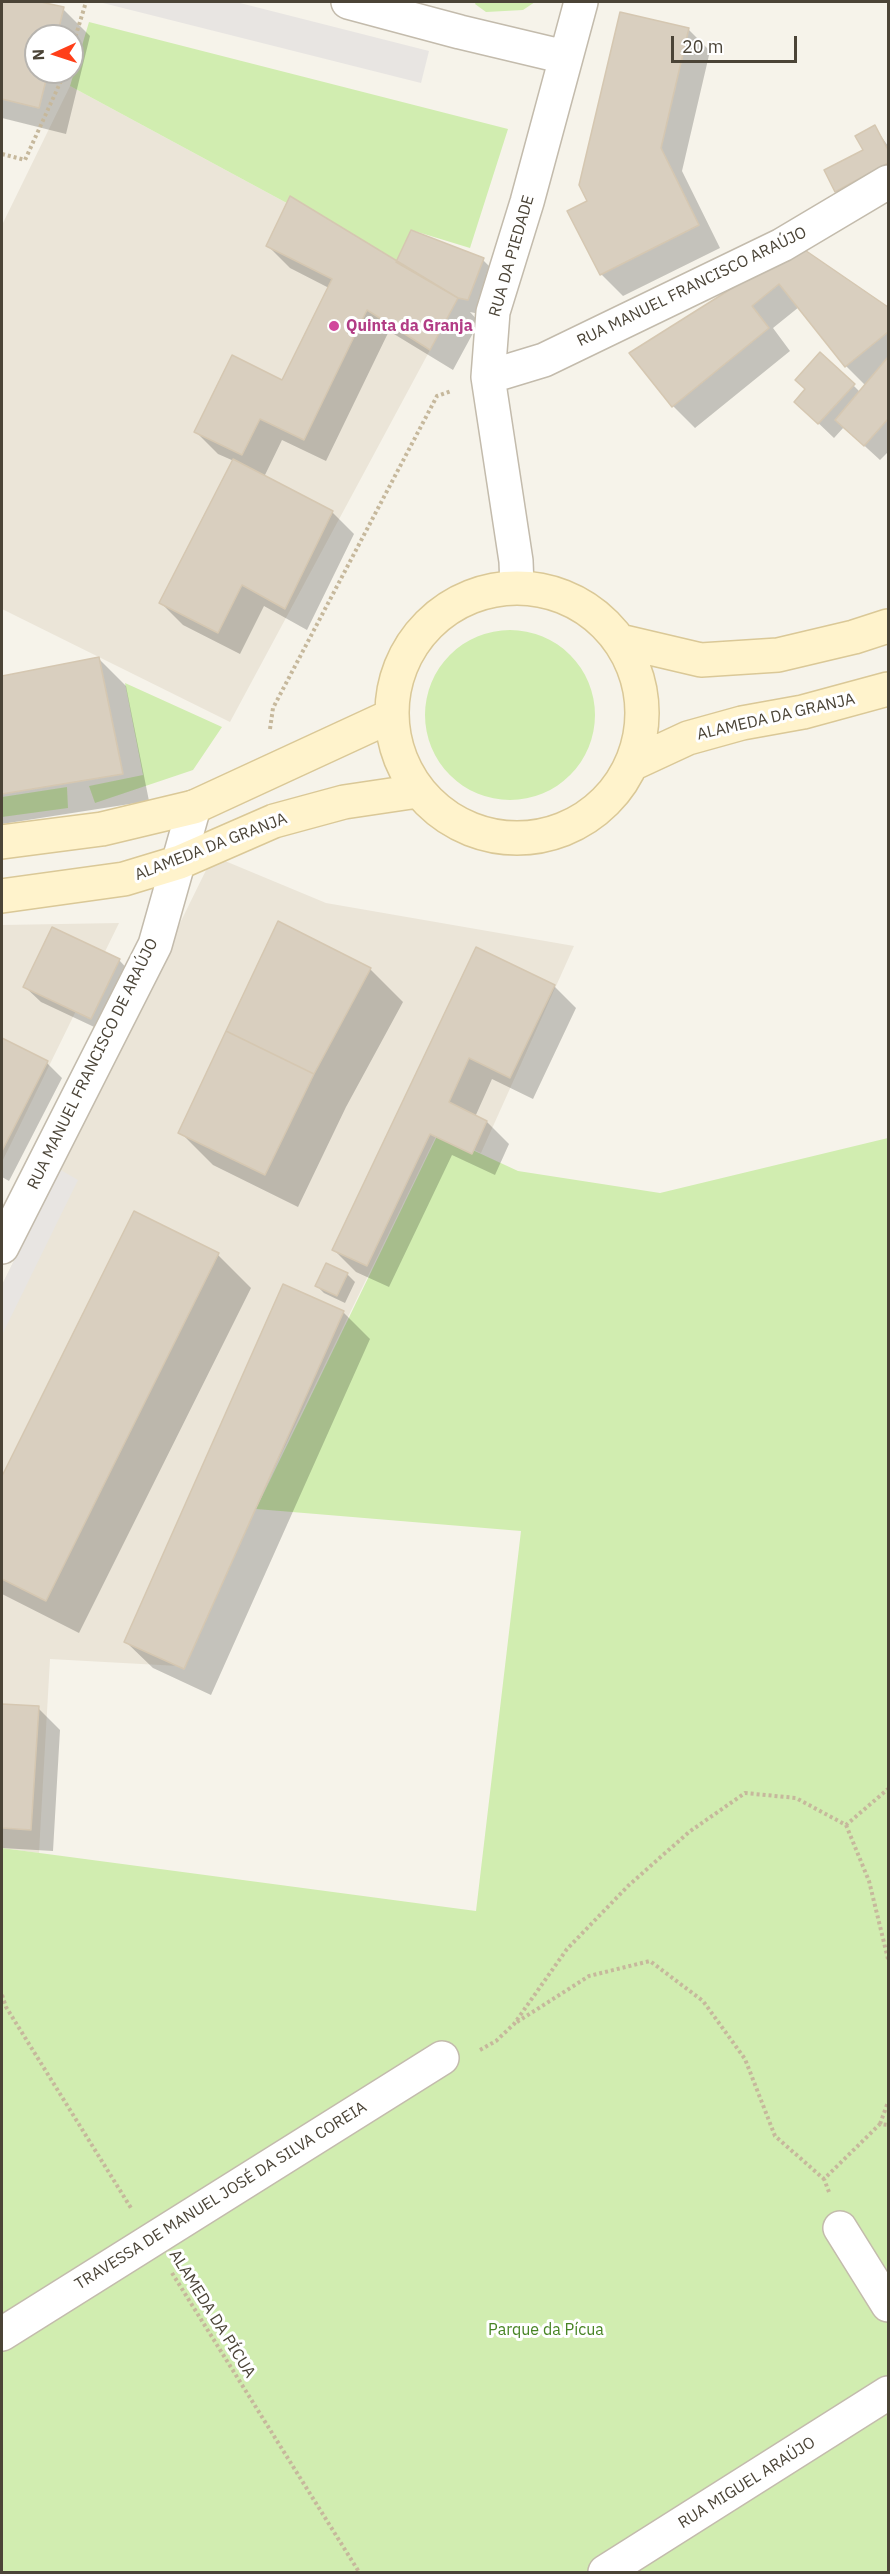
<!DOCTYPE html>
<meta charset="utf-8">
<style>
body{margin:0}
#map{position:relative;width:890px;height:2574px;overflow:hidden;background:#f6f3ea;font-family:"IBM Plex Sans",sans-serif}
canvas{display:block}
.frame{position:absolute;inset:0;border:3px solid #4b4437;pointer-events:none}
.north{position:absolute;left:24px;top:24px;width:60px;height:60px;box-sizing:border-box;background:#fff;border:2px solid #b7b4af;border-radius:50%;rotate:267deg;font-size:16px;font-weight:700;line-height:24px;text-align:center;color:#4b4437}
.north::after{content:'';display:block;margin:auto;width:21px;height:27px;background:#ff3f19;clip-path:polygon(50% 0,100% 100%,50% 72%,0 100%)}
.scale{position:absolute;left:671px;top:36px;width:126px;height:27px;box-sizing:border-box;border:3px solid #4b4437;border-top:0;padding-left:8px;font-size:18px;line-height:21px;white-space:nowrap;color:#4b4437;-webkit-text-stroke:4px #fff;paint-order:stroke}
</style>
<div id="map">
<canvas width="890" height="2574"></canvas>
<div class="frame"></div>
<div class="north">N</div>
<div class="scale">20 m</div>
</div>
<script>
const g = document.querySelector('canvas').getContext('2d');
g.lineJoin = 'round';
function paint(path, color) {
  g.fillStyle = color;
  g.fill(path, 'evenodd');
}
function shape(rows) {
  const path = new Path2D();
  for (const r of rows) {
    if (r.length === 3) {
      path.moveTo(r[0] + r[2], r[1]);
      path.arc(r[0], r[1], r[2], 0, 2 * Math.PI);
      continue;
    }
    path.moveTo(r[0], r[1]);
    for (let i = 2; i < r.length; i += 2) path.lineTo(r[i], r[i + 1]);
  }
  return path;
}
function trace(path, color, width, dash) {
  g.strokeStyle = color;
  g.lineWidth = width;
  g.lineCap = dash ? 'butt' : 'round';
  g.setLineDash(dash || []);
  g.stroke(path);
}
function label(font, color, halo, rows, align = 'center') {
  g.font = font + ' "IBM Plex Sans",sans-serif';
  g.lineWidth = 6;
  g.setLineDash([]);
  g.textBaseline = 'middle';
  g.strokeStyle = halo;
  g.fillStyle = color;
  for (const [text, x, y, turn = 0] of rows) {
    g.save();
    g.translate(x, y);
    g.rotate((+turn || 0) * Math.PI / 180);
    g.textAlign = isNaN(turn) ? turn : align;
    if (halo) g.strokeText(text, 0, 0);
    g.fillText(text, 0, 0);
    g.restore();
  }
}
paint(shape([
 [70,86,396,262,430,350,230,722,2,609,2,225],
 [213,856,326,903,574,946,481,1153,437,1134,178,1666,50,1659,39,1853,2,1848,2,1285],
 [119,923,2,1162,2,925]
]), '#ebe5d8');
paint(shape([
 [476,2,535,2,523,10,486,12,475,4],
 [89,22,508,129,470,248,411,230,396,262,70,86],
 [510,715,85],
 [125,683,222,727,193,770,95,803,89,786,143,775],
 [67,787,68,808,2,817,2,797],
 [438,1134,518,1171,660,1193,888,1138,888,2572,2,2572,2,1848,476,1911,521,1531,256,1509]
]), '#d1edb0');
paint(shape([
 [99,2,236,2,429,51,421,83],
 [59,1169,78,1180,2,1335,2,1285]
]), '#e8e5e2');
paint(shape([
 [2,2,35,2,63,9,90,36,66,134,2,118],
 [36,36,72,36,72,72,36,72],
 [688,29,710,51,682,171,720,248,623,296,601,274,589,202],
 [875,127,888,146,888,175,844,198,836,191,865,151],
 [268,246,397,263,483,260,498,275,484,315,470,312,479,322,453,370,389,331,326,461,282,440,264,477,332,512,354,534,307,630,264,606,240,654,183,625,161,603,234,461,218,454,196,432,283,382,329,288,290,268],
 [799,248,888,309,888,452,880,460,844,427,834,438,812,417,807,390,853,385,860,392,866,386,846,366,799,307,773,328,790,351,695,428,673,406,631,354],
 [99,659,126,686,149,801,2,824,2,677],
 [477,949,554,986,576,1008,533,1099,492,1079,475,1117,487,1122,509,1144,495,1175,452,1155,389,1287,356,1272,334,1250],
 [119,960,134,976,107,1033,41,1002,25,987],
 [370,969,403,1002,346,1107,298,1207,213,1165,180,1132],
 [2,1039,47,1063,62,1078,9,1181,2,1177],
 [135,1213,218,1255,251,1288,79,1633,2,1594,2,1480],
 [347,1274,355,1282,345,1303,324,1293,317,1286],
 [343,1312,370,1339,211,1695,153,1668,125,1641],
 [2,1705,38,1708,60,1730,53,1851,2,1848]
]), '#0003');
const building = shape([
 [2,2,41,2,64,7,57,36,36,36,36,72,48,72,39,108,2,99,2,2],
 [620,12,689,28,661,148,699,225,600,275,567,211,587,201,579,185,620,12],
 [875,125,888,150,888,163,835,192,824,170,863,150,855,136,875,125],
 [290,196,458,298,430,350,367,310,304,440,260,419,242,455,194,432,232,355,282,380,332,279,266,246,290,196],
 [411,230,484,258,468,300,458,298,396,262,411,230],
 [799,246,888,307,888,332,845,367,779,284,752,306,769,328,672,407,629,353,799,246],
 [820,352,855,384,818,424,794,402,805,389,795,380,820,352],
 [888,357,888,419,864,446,835,420,888,357],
 [233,459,333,511,285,609,242,585,218,633,159,603,233,459],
 [99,657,123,774,2,794,2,676,99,657],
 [278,921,371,968,314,1074,226,1031,278,921],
 [52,927,120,959,91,1019,23,987,52,927],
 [476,947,555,985,510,1078,469,1058,449,1102,487,1121,472,1154,430,1134,367,1266,332,1250,476,947],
 [226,1031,314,1074,265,1175,178,1133,226,1031],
 [2,1038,48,1061,2,1151,2,1038],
 [134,1211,219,1253,46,1601,2,1579,2,1476,134,1211],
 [326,1263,348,1273,337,1296,315,1286,326,1263],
 [283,1284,344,1311,184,1669,124,1642,283,1284],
 [2,1704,39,1706,31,1830,2,1828,2,1704]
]);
paint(building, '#d9cfbf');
trace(building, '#d5c7b1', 1.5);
const street = shape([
 [348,2,460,32,565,57],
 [488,377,544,360,782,245,888,182],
 [517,587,516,561,488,377,493,312,527,202,581,2],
 [2,1247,155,945,194,807],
 [840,2228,888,2305],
 [2,2334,442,2058],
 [605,2572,888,2393]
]);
const secondary = shape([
 [517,713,125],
 [620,641,701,660,778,655,854,637,888,626],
 [632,764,688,738,742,723,803,712,888,689],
 [2,842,102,829,194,807,391,716],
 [2,896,124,879,180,862,274,821,344,802,418,791]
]);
trace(street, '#c3bbac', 36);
trace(secondary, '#dac897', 36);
trace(shape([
 [72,48,86,2],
 [2,154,25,160,65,72],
 [270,729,273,708,437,396,451,391],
 [846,1825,869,1881,888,1959],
 [2,1995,6,2007,131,2208],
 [517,2022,589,1976,650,1961,703,2001,745,2059,775,2136,824,2179],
 [480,2050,496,2041,514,2024,567,1949,629,1885,689,1832,745,1793,796,1798,846,1825,888,1789],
 [880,2124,888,2102],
 [829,2192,824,2179,880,2124,888,2125],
 [172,2273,359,2572]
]), '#c6b89c', 4, [3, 3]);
trace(street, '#fff', 33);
trace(secondary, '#fff3cc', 33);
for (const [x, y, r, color] of [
 [334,326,6,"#d1479c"]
]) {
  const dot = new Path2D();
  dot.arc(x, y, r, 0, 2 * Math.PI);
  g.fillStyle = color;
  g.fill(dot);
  trace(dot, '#fff', 2);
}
label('16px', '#4b4437', '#fff', [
 ["RUA DA PIEDADE",512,256,-74],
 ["RUA MANUEL FRANCISCO ARAÚJO",692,287,-26],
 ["ALAMEDA DA GRANJA",776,717,-13],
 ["ALAMEDA DA GRANJA",211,847,-21],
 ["RUA MANUEL FRANCISCO DE ARAÚJO",93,1064,-64],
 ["TRAVESSA DE MANUEL JOSÉ DA SILVA COREIA",221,2196,-32],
 ["ALAMEDA DA PÍCUA",212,2314,58],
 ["RUA MIGUEL ARAÚJO",747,2483,-32]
]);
label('bold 16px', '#b23c85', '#fff', [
 ["Quinta da Granja",346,326]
], 'left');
label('16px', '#478424', '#fff', [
 ["Parque da Pícua",546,2330]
]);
</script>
